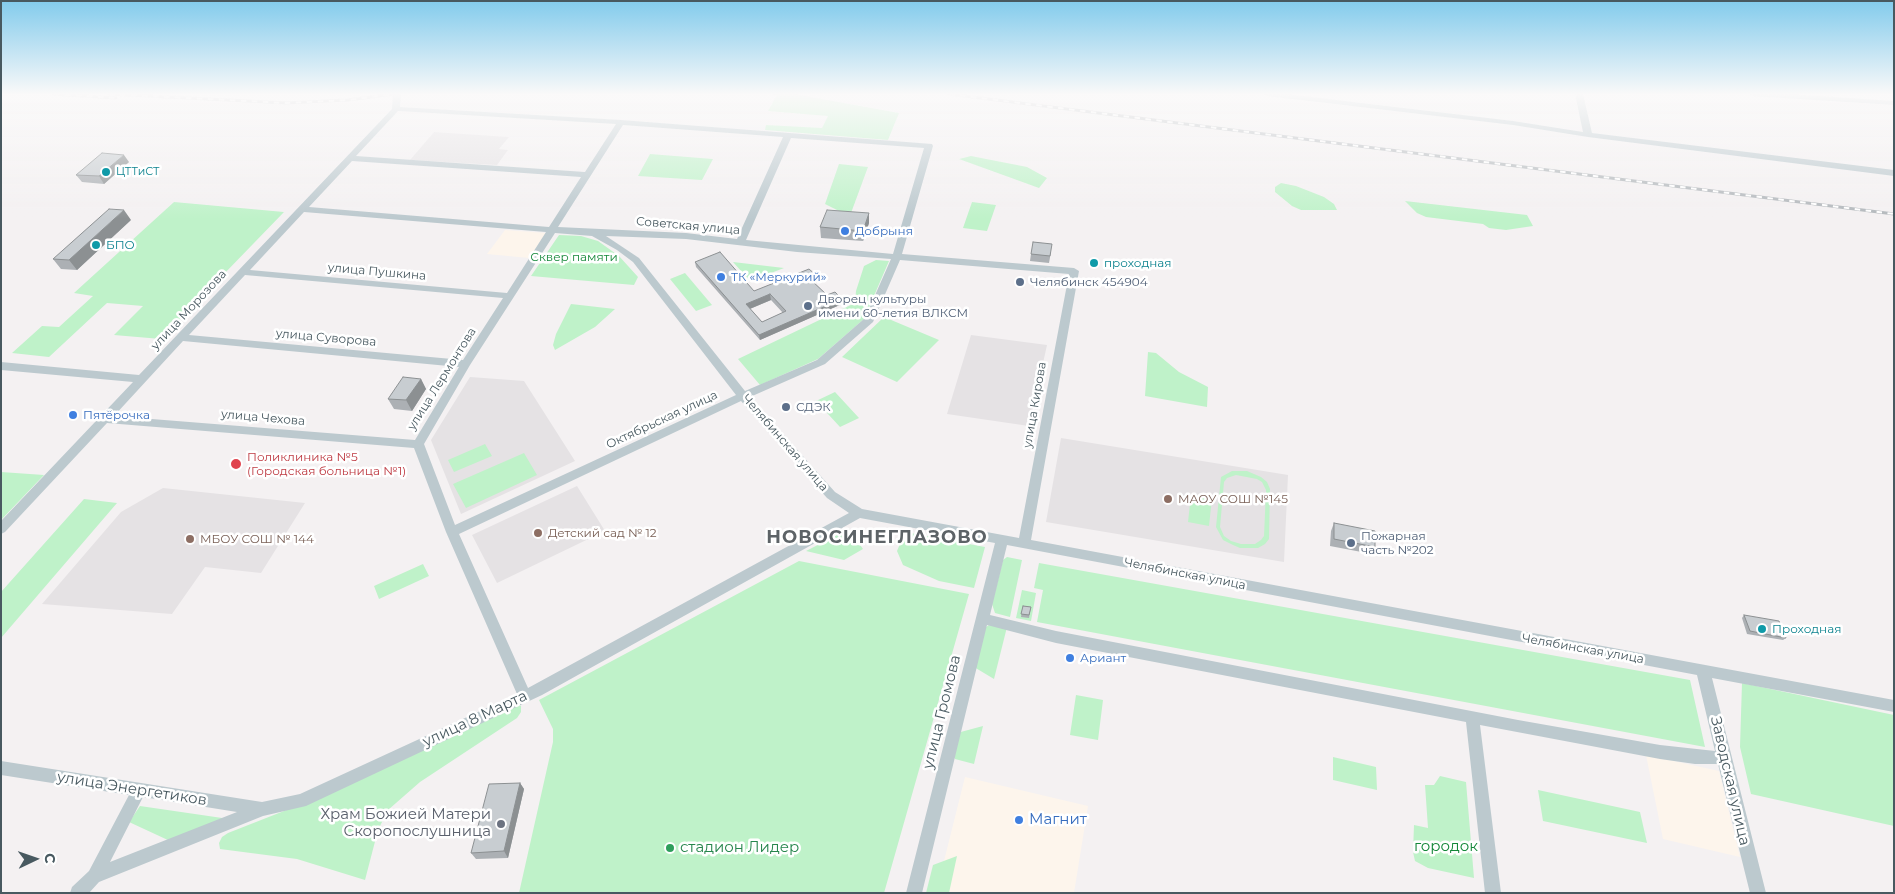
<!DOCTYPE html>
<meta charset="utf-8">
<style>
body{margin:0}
#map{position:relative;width:1895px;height:894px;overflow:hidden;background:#f4f1f2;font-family:Montserrat,sans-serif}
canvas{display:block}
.frame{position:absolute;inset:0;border:2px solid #485960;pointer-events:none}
.north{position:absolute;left:10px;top:834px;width:50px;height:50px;-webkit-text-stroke:4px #fff;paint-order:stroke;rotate:87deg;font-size:14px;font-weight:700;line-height:20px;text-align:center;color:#485960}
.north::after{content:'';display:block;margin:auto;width:18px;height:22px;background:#485960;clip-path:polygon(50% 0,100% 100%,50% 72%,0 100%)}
</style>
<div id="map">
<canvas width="1895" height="894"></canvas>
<div class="frame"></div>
<div class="north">С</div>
</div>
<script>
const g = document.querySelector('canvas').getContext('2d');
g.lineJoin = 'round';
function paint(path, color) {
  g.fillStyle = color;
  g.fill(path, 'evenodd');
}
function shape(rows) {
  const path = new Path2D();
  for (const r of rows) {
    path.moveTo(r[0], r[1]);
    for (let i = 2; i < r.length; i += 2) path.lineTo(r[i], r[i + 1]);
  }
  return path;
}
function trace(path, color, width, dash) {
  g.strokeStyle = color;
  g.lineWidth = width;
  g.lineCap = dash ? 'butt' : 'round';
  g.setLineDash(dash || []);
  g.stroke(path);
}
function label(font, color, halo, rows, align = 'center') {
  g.font = font + ' Montserrat,sans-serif';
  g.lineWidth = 5;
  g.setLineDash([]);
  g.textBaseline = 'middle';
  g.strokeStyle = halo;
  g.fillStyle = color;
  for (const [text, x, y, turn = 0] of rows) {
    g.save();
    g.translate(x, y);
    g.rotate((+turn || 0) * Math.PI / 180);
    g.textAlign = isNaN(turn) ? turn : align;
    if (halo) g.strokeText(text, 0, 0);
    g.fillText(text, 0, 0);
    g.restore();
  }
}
paint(shape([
 [505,230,546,233,529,258,487,254],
 [1646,755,1719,771,1740,857,1663,839],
 [965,777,1088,806,1074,893,936,893]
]), '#fdf5ec');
paint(shape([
 [434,132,509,137,499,149,508,150,497,165,410,160],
 [971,335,1047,345,1029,426,947,414],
 [470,377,524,381,575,461,461,514,431,440],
 [1061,438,1288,475,1284,562,1046,522],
 [577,486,605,531,497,583,472,535],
 [163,488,305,503,261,573,205,567,172,614,42,604,121,512]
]), '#e5e2e4');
paint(shape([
 [771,94,794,94,899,113,888,140,765,130,766,125,822,128,828,116,768,111,777,95],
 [650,154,713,159,702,180,638,176],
 [971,156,1027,167,1047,178,1039,188,959,159],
 [839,164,868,167,851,213,841,212,825,204],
 [1281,183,1296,186,1324,197,1334,204,1337,210,1301,210,1292,206,1275,192,1275,187],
 [1405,201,1527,215,1533,226,1506,230,1489,228,1483,224,1426,217,1417,213],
 [174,202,284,212,161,339,114,335,143,306,107,303,49,357,12,353,42,326,59,327,93,296,74,293],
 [972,202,996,205,987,231,963,228],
 [559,235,581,236,598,241,619,256,638,277,634,285,531,276],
 [876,260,889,261,864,319,818,359,760,385,738,359,855,303,856,291,864,266],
 [733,262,784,268,750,281],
 [685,273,712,305,696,311,670,279],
 [571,304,615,309,595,327,555,350,553,345,556,334],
 [884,317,939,340,897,382,842,357],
 [1148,352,1156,353,1179,372,1208,387,1207,407,1145,396],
 [835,392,859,418,840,427,816,401],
 [485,444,492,456,454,472,448,460],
 [524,453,537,475,466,508,453,484],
 [1232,471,1247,471,1261,477,1267,482,1270,489,1269,539,1265,544,1258,548,1240,548,1233,545,1223,540,1216,527,1221,477],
 [1236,475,1257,479,1262,482,1266,490,1264,536,1261,540,1255,544,1241,544,1231,541,1224,536,1220,527,1224,482,1227,478],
 [1,472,44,475,1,520],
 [1191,495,1212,498,1209,526,1188,522],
 [84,499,117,503,1,638,1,592],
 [849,529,863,549,844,560,806,551],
 [905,532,985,547,974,588,939,581,903,565,897,551],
 [1007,557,1022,560,1010,617,995,613,992,604,1003,560],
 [799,561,969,594,884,893,519,893,553,742,553,729,539,700],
 [1039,563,1690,680,1705,747,1037,622,1043,590,1034,588],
 [423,564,429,576,379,599,374,586],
 [1022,590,1036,593,1031,621,1016,618],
 [989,625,1007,627,994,679,974,667,986,627],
 [1742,683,1894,715,1894,826,1751,794,1740,747],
 [1076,695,1103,700,1098,740,1070,735],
 [517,704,521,706,521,712,517,718,420,782,388,810,378,830,365,880,297,859,220,849,219,843,222,837,228,833,312,800],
 [983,726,974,764,955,759,953,755,957,733],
 [1333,757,1376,767,1377,790,1333,780],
 [1440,776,1466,782,1474,878,1428,868,1415,861,1413,852,1414,825,1428,828,1425,785,1434,785],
 [1538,790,1640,812,1647,843,1543,821],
 [140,806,229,819,170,841,129,822],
 [957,856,949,893,926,893,933,865]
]), '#bff2c9');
paint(shape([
 [393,94,401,94,400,107,621,120,932,144,933,146,902,254,1074,268,1079,271,1031,540,1894,700,1894,712,1712,678,1766,893,1750,893,1718,764,1695,764,1660,759,1480,725,1501,893,1485,893,1466,722,1056,643,987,625,922,893,906,893,995,543,860,518,542,695,306,806,263,816,99,882,89,893,70,893,72,887,89,871,129,795,1,775,1,761,262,802,300,794,517,694,446,532,414,448,107,423,5,532,1,534,1,521,133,382,1,370,1,362,139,375,392,109,393,94],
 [398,111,616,124,585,172,356,156,398,111],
 [623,125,783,137,737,239,686,233,558,227,623,125],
 [791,138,924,148,893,254,746,240,791,138],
 [352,161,581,177,549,227,309,207,352,161],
 [304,212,546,232,507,293,250,270,304,212],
 [555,233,592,236,617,250,633,262,736,395,455,525,424,444,470,365,555,233],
 [606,236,686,239,797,252,891,259,865,318,817,360,745,391,639,258,606,236],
 [900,260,1069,274,1019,538,862,509,835,492,750,397,825,364,873,322,900,260],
 [245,275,503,298,463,360,189,335,245,275],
 [183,341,459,367,415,440,114,416,183,341],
 [741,401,827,498,849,513,528,688,459,534,741,401],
 [1007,545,1697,675,1715,751,1660,745,1518,720,1056,631,990,615,1007,545],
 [143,797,237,812,110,862,143,797],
 [1263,94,1286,94,1513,121,1583,132,1575,94,1583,94,1592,133,1894,170,1894,176,1588,137,1513,125,1267,96,1263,94],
 [1749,94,1788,94,1894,101,1894,105,1753,96,1749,94]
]), '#bcc9ce');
const rail = shape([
 [54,94,116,98],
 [109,94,286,103,348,100,394,94],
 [949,94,1894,214]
]);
trace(rail, '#b3b8bc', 3);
trace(rail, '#fff', 2, [5.5]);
paint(shape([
 [129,162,104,184,82,182,76,175],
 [869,213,869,223,863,241,821,238,820,227],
 [131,220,77,270,61,269,53,259],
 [1051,252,1049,263,1030,261,1031,254],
 [695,262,754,291,817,276,818,282,814,283,827,295,842,299,842,304,760,340,696,267],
 [771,300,783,313,762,322,750,309],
 [421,379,426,389,412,411,394,409,388,399],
 [1334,523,1375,547,1372,554,1330,546,1331,531],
 [1023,606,1031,607,1029,618,1021,617],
 [1744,615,1786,638,1783,640,1747,634,1742,618],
 [520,783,524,789,508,858,476,859,471,853]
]), '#acb0b4');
paint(shape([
 [124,155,129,162,104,184,99,176],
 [124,210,131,220,77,270,69,260],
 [869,213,869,223,863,241,863,231],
 [817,276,818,282,811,284,810,279],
 [770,294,771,300,747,310,746,304],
 [842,299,842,304,760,340,759,335],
 [421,379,426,389,412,411,406,400],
 [520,783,524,789,508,858,504,851]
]), '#8c9092');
const building = shape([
 [102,153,124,155,99,176,76,175,102,153],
 [109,209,124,210,69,260,53,259,109,209],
 [827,210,869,213,863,231,820,227,827,210],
 [1033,242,1052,244,1050,256,1031,254,1033,242],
 [720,252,754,291,809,269,817,276,810,279,827,295,835,292,842,299,759,335,695,262,720,252],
 [770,294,786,311,762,322,746,304,770,294],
 [403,377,421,379,406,400,388,399,403,377],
 [1334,523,1375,531,1375,547,1334,539,1334,523],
 [1023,606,1031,607,1029,615,1021,614,1023,606],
 [1744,615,1779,621,1786,638,1750,631,1744,615],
 [520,783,504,851,471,853,489,784,520,783]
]);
paint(building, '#c8cdd1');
trace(building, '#8c9092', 1);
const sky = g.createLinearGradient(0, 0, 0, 219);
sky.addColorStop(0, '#82cbec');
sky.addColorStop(0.43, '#faf9f9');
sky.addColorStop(1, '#faf9f900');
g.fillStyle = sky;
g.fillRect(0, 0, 1895, 219);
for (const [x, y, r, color] of [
 [106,172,5,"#0f9aa8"],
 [845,231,5,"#3f7fe0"],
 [96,245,5,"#0f9aa8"],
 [1094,263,5,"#0f9aa8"],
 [721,277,5,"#3f7fe0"],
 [1020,282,5,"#5c6f8a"],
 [808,306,5,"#5c6f8a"],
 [786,407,5,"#5c6f8a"],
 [73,415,5,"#3f7fe0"],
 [236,464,6,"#e0444e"],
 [1168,499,5,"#8d6e63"],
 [538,533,5,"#8d6e63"],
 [190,539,5,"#8d6e63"],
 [1351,543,5,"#5c6f8a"],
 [1762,629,5,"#0f9aa8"],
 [1070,658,5,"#3f7fe0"],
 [1019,820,5,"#3f7fe0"],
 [501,824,5,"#6b7280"],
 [670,848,5,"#2e9e5b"]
]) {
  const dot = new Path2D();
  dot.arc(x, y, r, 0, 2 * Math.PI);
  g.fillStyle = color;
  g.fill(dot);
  trace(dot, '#fff', 2);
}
label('11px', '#0d838f', '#fff', [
 ["ЦТТиСТ",116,172]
], 'left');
label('12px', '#485960', '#fff', [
 ["Советская улица",688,226,5],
 ["улица Пушкина",377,272,5],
 ["улица Морозова",189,310,-47],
 ["улица Суворова",326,338,5],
 ["улица Лермонтова",442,379,-58],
 ["улица Кирова",1035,405,-80],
 ["улица Чехова",263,418,5],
 ["Октябрьская улица",662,420,-25],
 ["Челябинская улица",785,443,49],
 ["Челябинская улица",1185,574,11],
 ["Челябинская улица",1583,649,10]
]);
label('12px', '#366cbe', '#fff', [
 ["Добрыня",855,231],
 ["ТК «Меркурий»",731,277],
 ["Пятёрочка",83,415],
 ["Ариант",1080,658]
], 'left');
label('12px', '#0d838f', '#fff', [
 ["БПО",106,245],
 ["проходная",1104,263],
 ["Проходная",1772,629]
], 'left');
label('12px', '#138738', '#fff', [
 ["Сквер памяти",574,257]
]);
label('12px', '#4e5e75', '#fff', [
 ["Челябинск 454904",1030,282],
 ["Дворец культуры",818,299],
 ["имени 60-летия ВЛКСМ",818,313],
 ["СДЭК",796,407],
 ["Пожарная",1361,536],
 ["часть №202",1361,550]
], 'left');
label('12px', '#be3a42', '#fff', [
 ["Поликлиника №5",247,457],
 ["(Городская больница №1)",247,471]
], 'left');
label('12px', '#785e54', '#fff', [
 ["МАОУ СОШ №145",1178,499],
 ["Детский сад № 12",548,533],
 ["МБОУ СОШ № 144",200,539]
], 'left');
label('15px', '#485960', '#fff', [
 ["улица Громова",942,712,-76],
 ["улица 8 Марта",475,719,-25],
 ["Заводская улица",1730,781,77],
 ["улица Энергетиков",132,789,9]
]);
label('15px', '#5b616d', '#fff', [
 ["Храм Божией Матери",491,815],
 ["Скоропослушница",491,832]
], 'right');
label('15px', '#366cbe', '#fff', [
 ["Магнит",1029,820]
], 'left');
label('15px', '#138738', '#fff', [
 ["городок",1446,847]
]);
label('15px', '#27864d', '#fff', [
 ["стадион Лидер",680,848]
], 'left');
g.letterSpacing = '1px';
label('bold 18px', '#5d6367', '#fff', [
 ["НОВОСИНЕГЛАЗОВО",877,538]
]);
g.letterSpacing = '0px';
</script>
